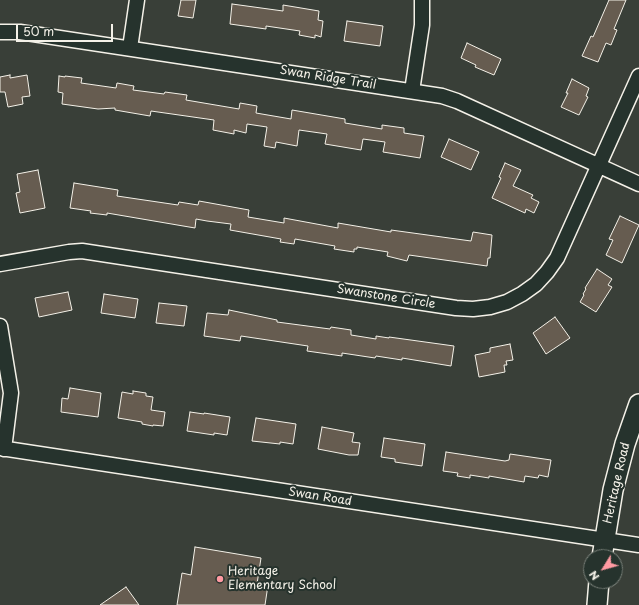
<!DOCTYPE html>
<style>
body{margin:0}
#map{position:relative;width:639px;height:605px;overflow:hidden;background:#393f38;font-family:"Playpen Sans",sans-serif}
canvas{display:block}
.north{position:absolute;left:583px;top:549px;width:40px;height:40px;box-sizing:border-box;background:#26332d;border:1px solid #787f78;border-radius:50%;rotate:233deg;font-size:11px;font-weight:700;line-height:16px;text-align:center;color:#f4f1e8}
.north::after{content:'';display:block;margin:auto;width:14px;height:18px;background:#ff9aa2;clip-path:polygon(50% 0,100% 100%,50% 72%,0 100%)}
.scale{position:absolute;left:16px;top:24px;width:97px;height:18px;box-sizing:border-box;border:2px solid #f4f1e8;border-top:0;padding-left:5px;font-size:12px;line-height:14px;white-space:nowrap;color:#f4f1e8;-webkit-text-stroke:3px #26332d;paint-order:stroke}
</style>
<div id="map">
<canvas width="639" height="605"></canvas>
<div class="north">N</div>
<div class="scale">50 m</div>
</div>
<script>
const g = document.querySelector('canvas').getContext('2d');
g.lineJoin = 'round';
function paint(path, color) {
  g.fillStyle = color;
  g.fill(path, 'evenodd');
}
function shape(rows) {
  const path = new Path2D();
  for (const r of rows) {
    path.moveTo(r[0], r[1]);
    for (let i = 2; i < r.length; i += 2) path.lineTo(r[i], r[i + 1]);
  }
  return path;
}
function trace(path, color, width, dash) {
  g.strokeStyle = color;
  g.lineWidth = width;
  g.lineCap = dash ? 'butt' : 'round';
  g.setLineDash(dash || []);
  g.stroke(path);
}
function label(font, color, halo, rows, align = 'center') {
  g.font = font + ' "Playpen Sans",sans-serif';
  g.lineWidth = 4;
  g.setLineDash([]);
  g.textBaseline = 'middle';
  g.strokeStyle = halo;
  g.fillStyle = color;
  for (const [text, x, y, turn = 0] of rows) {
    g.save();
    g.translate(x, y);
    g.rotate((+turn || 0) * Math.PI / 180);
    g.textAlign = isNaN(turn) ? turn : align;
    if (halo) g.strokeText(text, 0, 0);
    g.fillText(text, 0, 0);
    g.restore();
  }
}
const building = shape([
 [181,0,196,0,193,18,178,16,181,0],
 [609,0,626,0,614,29,617,30,611,45,606,43,598,62,582,56,591,36,593,37,609,0],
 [232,4,283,11,283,5,319,11,318,20,323,21,321,37,315,35,315,38,299,35,300,31,266,26,266,29,230,24,232,4],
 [347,21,383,26,380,46,344,41,347,21],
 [467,43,501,59,494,75,475,67,476,65,461,58,467,43],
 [10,75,10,78,27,75,30,96,22,97,23,104,8,107,5,92,0,92,0,77,10,75],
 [59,76,65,77,65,76,82,78,81,83,116,88,117,83,134,86,133,90,164,94,165,92,187,95,186,100,239,109,240,103,257,106,256,113,291,119,292,110,345,119,345,123,382,129,382,125,404,128,404,133,424,136,420,158,383,152,385,142,363,139,361,150,325,144,327,134,299,130,297,146,276,142,275,148,264,146,267,127,247,124,246,133,234,130,234,134,213,130,214,120,151,111,150,116,115,110,115,108,98,109,62,104,63,93,58,92,59,76],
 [572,79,589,88,586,96,588,97,579,115,561,107,568,93,566,93,572,79],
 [449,139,479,152,471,170,441,157,449,139],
 [505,163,521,170,513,186,533,195,531,198,539,202,534,213,526,209,525,213,492,198,501,178,499,177,505,163],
 [38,170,45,208,20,213,16,193,20,192,17,174,38,170],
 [74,183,118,190,117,196,178,205,179,202,198,205,199,201,249,210,248,217,284,223,284,218,338,228,338,223,391,232,391,230,471,241,473,232,492,235,490,258,488,258,487,266,409,255,407,261,387,256,388,252,357,247,357,249,354,249,354,252,334,249,335,246,295,239,294,244,280,242,281,239,230,230,231,224,207,221,196,219,195,228,107,213,107,215,90,213,91,211,70,208,74,183],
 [620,216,639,225,622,263,606,255,613,240,609,239,620,216],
 [597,269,612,279,608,285,612,287,596,312,580,302,584,295,583,294,586,289,585,288,597,269],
 [68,292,72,310,39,317,35,298,68,292],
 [104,294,138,299,135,318,101,313,104,294],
 [159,303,187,306,184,326,156,323,159,303],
 [229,310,277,320,277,322,330,329,331,327,351,330,351,335,376,339,376,336,389,338,389,337,454,346,451,366,402,358,402,360,376,356,375,358,342,353,342,356,307,351,308,346,241,336,240,341,204,336,207,313,228,315,229,310],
 [555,317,570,338,546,354,533,333,555,317],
 [510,344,513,360,506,361,507,365,504,365,505,372,479,377,475,355,490,352,490,348,510,344],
 [70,388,101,393,98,417,61,412,62,398,68,399,70,388],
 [133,391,146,393,146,396,153,397,151,410,165,412,163,426,153,425,153,426,142,424,142,422,118,418,122,392,133,394,133,391],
 [190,412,204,414,204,413,230,417,227,435,214,433,214,435,187,431,190,412],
 [256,418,296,424,293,444,280,442,280,444,252,441,256,418],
 [322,427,354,433,352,442,360,443,358,455,349,455,318,449,322,427],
 [384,438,425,444,422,466,395,462,395,459,381,457,384,438],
 [446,452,505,461,509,460,510,454,551,460,548,477,539,475,538,478,525,476,524,482,489,476,489,478,470,475,470,478,457,476,458,473,443,471,446,452],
 [195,547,261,558,257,584,268,585,265,605,177,605,182,573,191,575,195,547],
 [126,587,139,605,100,605,126,587]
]);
paint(building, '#665c50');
trace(building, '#f4f1e8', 1);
const street = shape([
 [0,32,20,32,442,96,457,101,639,184],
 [130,48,137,0],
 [412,91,422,25,422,0],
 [0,264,69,252,82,251,456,308,473,309,490,307,507,302,522,294,536,284,547,272,557,258,639,76],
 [0,326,11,393,4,449],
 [0,448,639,545]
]);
const secondary = shape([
 [602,557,613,490,625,444,639,404],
 [597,605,599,581]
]);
trace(street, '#f4f1e8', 17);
trace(secondary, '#f4f1e8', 22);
trace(street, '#26332d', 14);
trace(secondary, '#26332d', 19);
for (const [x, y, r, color] of [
 [220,579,4,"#ff9aa2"]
]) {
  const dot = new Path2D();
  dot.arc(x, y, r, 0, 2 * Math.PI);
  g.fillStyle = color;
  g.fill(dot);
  trace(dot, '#26332d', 1.5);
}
label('12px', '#f4f1e8', '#26332d', [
 ["Swan Ridge Trail",328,78,9],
 ["Swanstone Circle",386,297,9],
 ["Heritage Road",617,483,-77],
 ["Swan Road",320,497,9]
]);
label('12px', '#f4f1e8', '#26332d', [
 ["Heritage",228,572],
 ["Elementary School",228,586]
], 'left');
</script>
